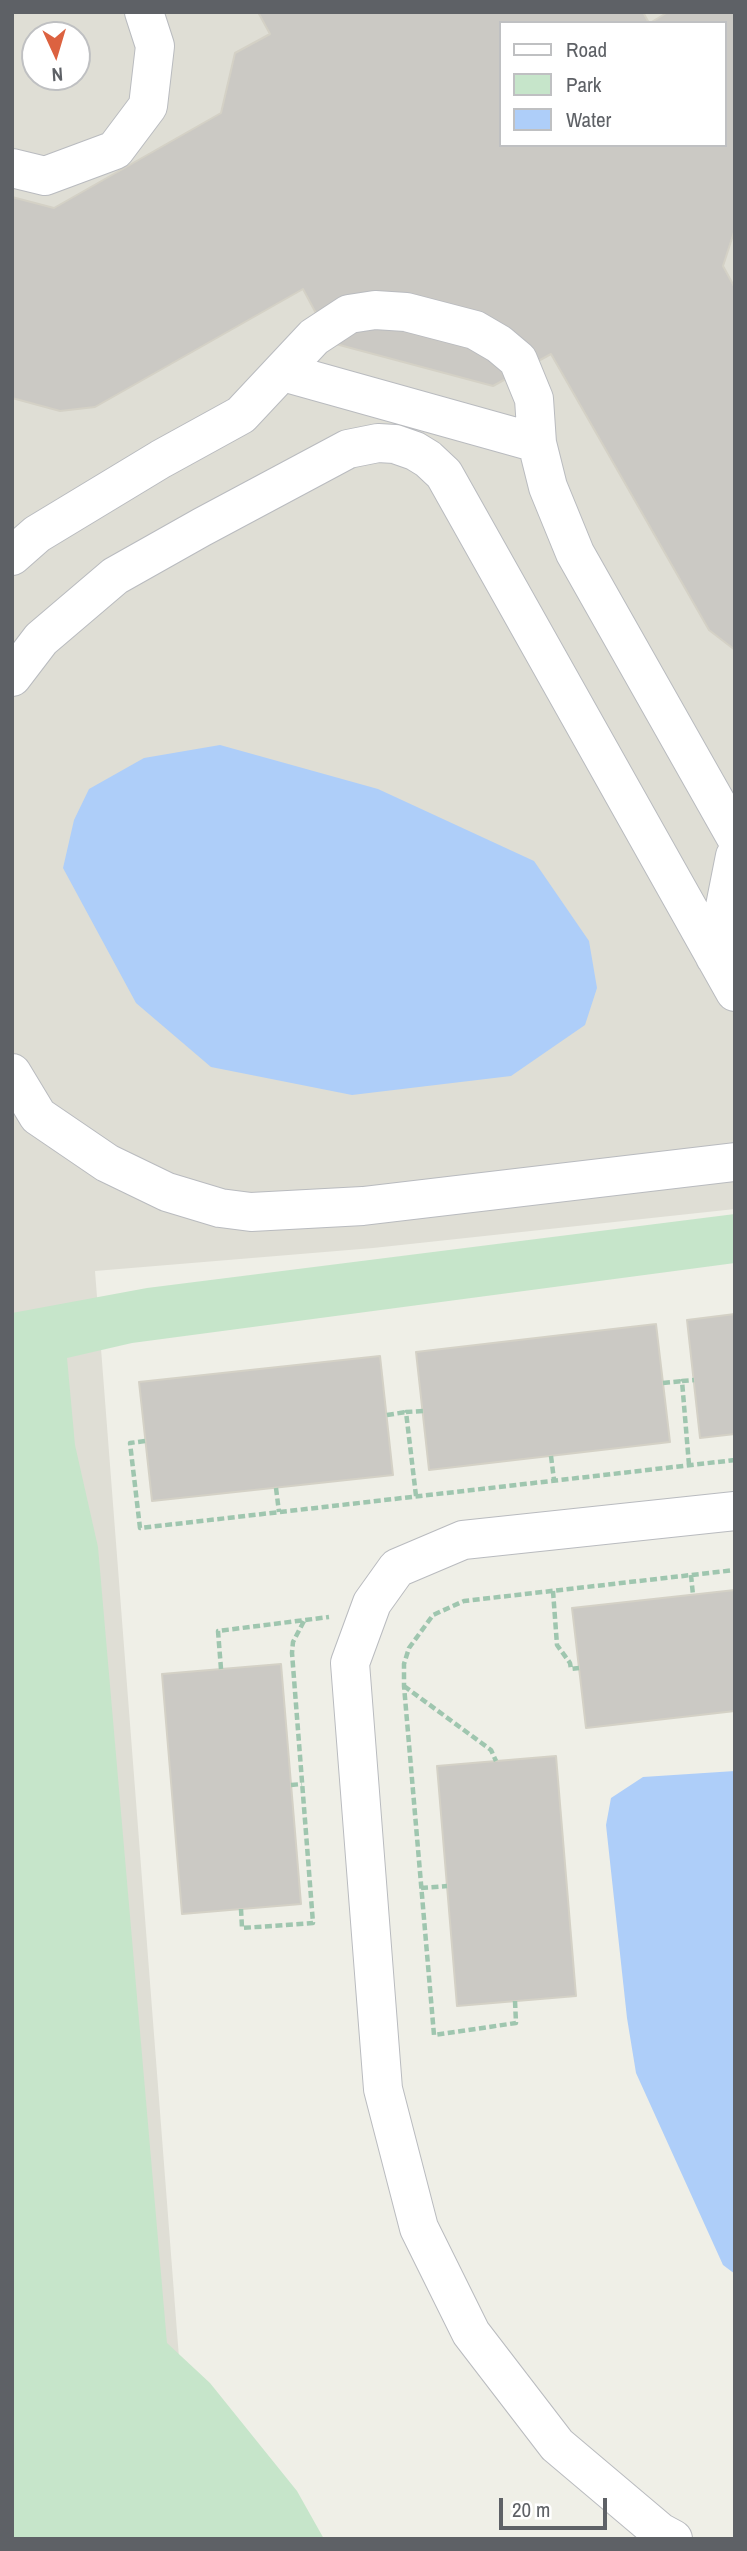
<!DOCTYPE html>
<style>
body{margin:0}
#map{position:relative;width:747px;height:2551px;overflow:hidden;background:#efefe7;font-family:"Archivo Narrow",sans-serif}
canvas{display:block}
.frame{position:absolute;inset:0;border:14px solid #5e6166;pointer-events:none}
.legend{position:absolute;left:499px;top:21px;width:228px;height:126px;box-sizing:border-box;background:#fff;border:2px solid #bfc0c2;margin:0;padding:9px 12px;list-style:none;font-size:21px;color:#5e6166}
.legend li{display:flex;align-items:center;gap:14px;height:35px}
.legend b{width:35px;border:2px solid #bfc0c2}
.north{position:absolute;left:21px;top:21px;width:70px;height:70px;box-sizing:border-box;background:#fff;border:2px solid #bfc0c2;border-radius:50%;rotate:176deg;font-size:19px;font-weight:700;line-height:28px;text-align:center;color:#5e6166}
.north::after{content:'';display:block;margin:auto;width:24px;height:32px;background:#dc6240;clip-path:polygon(50% 0,100% 100%,50% 72%,0 100%)}
.scale{position:absolute;left:499px;top:2498px;width:108px;height:32px;box-sizing:border-box;border:4px solid #5e6166;border-top:0;padding-left:9px;font-size:21px;line-height:24px;white-space:nowrap;color:#5e6166;-webkit-text-stroke:5px #fff;paint-order:stroke}
</style>
<div id="map">
<canvas width="747" height="2551"></canvas>
<div class="frame"></div>
<ul class="legend">
<li><b style="height:9px;background:#fff"></b>Road</li>
<li><b style="height:19px;background:#c6e5ca"></b>Park</li>
<li><b style="height:19px;background:#aecef9"></b>Water</li>
</ul>
<div class="north">N</div>
<div class="scale">20 m</div>
</div>
<script>
const g = document.querySelector('canvas').getContext('2d');
g.lineJoin = 'round';
function paint(path, color) {
  g.fillStyle = color;
  g.fill(path, 'evenodd');
}
function shape(rows) {
  const path = new Path2D();
  for (const r of rows) {
    path.moveTo(r[0], r[1]);
    for (let i = 2; i < r.length; i += 2) path.lineTo(r[i], r[i + 1]);
  }
  return path;
}
function trace(path, color, width, dash) {
  g.strokeStyle = color;
  g.lineWidth = width;
  g.lineCap = dash ? 'butt' : 'round';
  g.setLineDash(dash || []);
  g.stroke(path);
}
paint(shape([
 [12,12,735,12,735,1209,373,1248,95,1271,193,2539,12,2539],
 [500,23,724,23,724,145,500,145],
 [35,35,77,35,77,77,35,77]
]), '#dfded5');
paint(shape([
 [735,1214,735,1263,132,1343,67,1358,75,1445,98,1547,167,2343,210,2383,297,2491,324,2539,12,2539,12,1313,147,1288]
]), '#c6e5ca');
paint(shape([
 [220,745,378,789,534,861,589,941,597,988,585,1025,511,1076,352,1095,211,1067,136,1003,63,868,74,820,89,789,144,758],
 [735,1771,735,2274,723,2265,636,2073,627,2018,606,1825,611,1798,643,1777]
]), '#aecef9');
const building = shape([
 [258,12,643,12,649,23,500,23,500,145,724,145,724,23,650,23,668,12,735,12,735,229,723,266,735,288,735,650,709,630,551,354,493,386,332,343,303,289,95,407,60,411,12,398,12,197,54,208,221,113,235,53,270,34,258,12],
 [735,1314,735,1434,700,1438,687,1320,735,1314],
 [656,1324,670,1442,429,1470,416,1352,656,1324],
 [380,1356,393,1475,152,1501,139,1382,380,1356],
 [735,1590,735,1711,586,1728,572,1608,735,1590],
 [281,1664,301,1904,182,1914,162,1674,281,1664],
 [556,1756,576,1996,457,2006,437,1766,556,1756]
]);
paint(building, '#cbc9c4');
trace(building, '#d4d1c6', 2);
const minor = shape([
 [12,168,45,176,115,150,148,106,155,46,144,12],
 [283,372,537,443],
 [12,556,37,534,161,459,241,415,314,337,349,314,375,310,406,312,475,330,499,344,518,360,534,399,537,443,548,487,575,553,735,836],
 [12,677,41,639,115,576,202,527,348,449,378,443,395,444,415,451,428,459,444,474,735,992],
 [715,957,735,856],
 [12,1073,38,1116,107,1163,167,1192,220,1208,251,1212,363,1206,735,1162],
 [673,2539,660,2532,557,2445,471,2333,419,2228,383,2089,350,1663,372,1603,397,1568,463,1540,735,1511]
]);
trace(minor, '#b9bbbf', 40);
trace(shape([
 [663,1383,682,1381],
 [387,1415,406,1412],
 [145,1441,130,1443,140,1528,735,1460],
 [551,1456,554,1480],
 [689,1465,682,1381,694,1380],
 [276,1488,279,1512],
 [416,1496,406,1412,423,1411],
 [691,1575,693,1595],
 [553,1591,557,1645,570,1663,571,1669,579,1668],
 [221,1669,218,1631,329,1617],
 [404,1686,491,1750,496,1761],
 [291,1785,302,1784],
 [421,1888,447,1886],
 [241,1909,242,1928,313,1923,292,1653,293,1642,305,1619],
 [515,2001,516,2023,434,2035,404,1686,404,1664,409,1648,433,1615,464,1601,735,1570]
]), '#9fc6af', 4.5, [7, 3.5]);
trace(minor, '#fff', 38);
</script>
